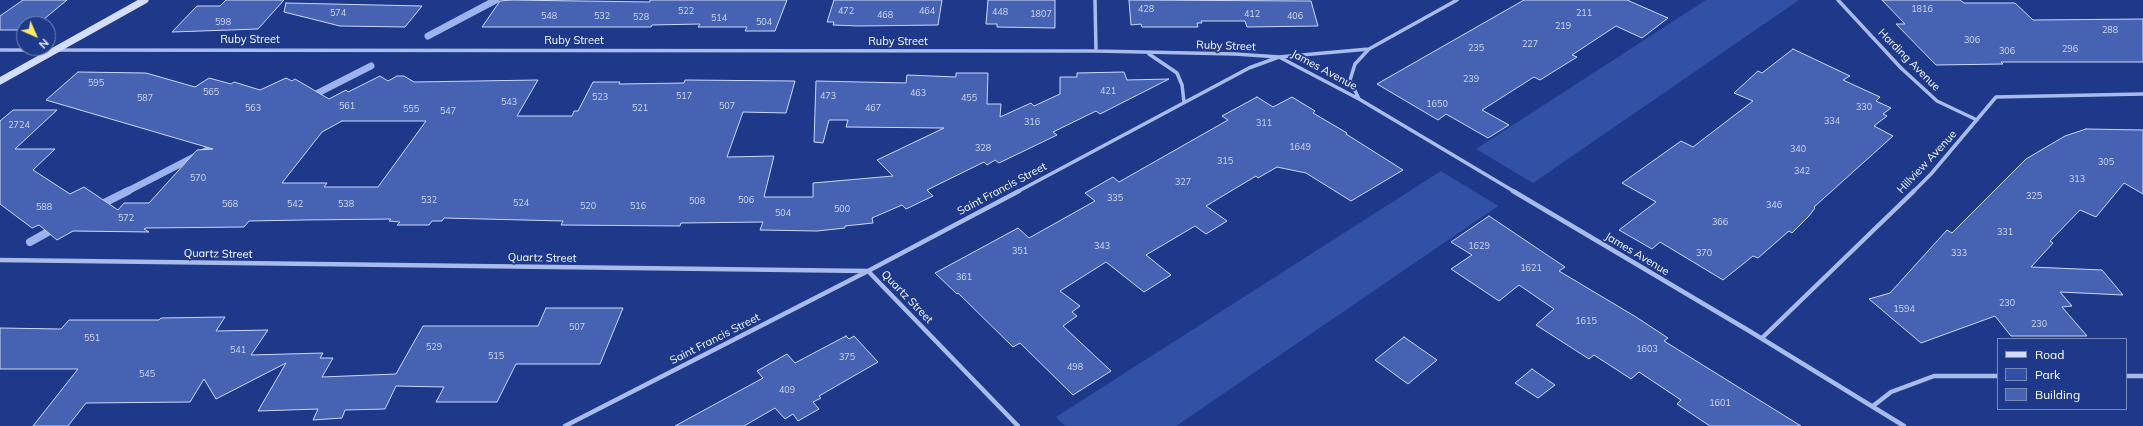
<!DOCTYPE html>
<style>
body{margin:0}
#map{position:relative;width:2143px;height:426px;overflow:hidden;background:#1e3989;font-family:Mulish,sans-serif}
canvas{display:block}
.legend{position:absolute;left:1997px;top:338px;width:130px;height:72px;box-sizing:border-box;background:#1e3989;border:1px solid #7888b8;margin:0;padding:5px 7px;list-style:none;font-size:12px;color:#fff}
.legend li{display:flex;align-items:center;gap:8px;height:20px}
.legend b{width:20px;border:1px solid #7888b8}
.north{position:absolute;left:16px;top:16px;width:40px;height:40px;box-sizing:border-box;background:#1e3989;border:1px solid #7888b8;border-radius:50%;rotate:135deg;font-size:11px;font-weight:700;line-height:16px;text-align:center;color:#fff}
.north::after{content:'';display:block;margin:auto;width:14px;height:18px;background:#fbeb67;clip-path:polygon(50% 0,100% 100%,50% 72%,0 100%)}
</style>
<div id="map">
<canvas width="2143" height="426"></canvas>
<ul class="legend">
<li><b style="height:5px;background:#d4ddf9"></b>Road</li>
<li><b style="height:11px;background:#3151a7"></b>Park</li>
<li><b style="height:11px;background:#4662b2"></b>Building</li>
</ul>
<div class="north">N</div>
</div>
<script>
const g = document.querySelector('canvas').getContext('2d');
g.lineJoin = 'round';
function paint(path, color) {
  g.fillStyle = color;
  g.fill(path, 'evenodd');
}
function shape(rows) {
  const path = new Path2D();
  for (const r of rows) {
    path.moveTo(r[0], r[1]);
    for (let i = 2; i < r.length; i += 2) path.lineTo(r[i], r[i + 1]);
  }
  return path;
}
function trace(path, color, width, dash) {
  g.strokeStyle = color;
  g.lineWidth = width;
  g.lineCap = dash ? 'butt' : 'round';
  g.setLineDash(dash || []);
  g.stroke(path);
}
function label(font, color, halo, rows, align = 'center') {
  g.font = font + ' Mulish,sans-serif';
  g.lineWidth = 3.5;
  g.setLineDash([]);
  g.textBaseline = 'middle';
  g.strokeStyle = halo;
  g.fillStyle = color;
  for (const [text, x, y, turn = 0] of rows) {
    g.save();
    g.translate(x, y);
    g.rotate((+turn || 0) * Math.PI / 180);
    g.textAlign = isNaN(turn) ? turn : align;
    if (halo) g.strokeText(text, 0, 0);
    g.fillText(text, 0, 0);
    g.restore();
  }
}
paint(shape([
 [1706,0,1799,0,1533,183,1476,149],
 [1441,171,1498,206,1176,426,1065,426,1056,417]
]), '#3151a7');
trace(shape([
 [428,36,496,0],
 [310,97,371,66],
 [126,192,219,144]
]), '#9cb3ed', 7);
trace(shape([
 [96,207,128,191],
 [30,242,57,227]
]), '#9cb3ed', 8);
const building = shape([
 [23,0,67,0,38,24,24,24,24,30,0,30,0,16,23,0],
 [226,0,284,0,258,29,172,32,197,6,220,6,226,0],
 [511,0,650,2,650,0,787,0,775,31,745,31,747,27,698,27,700,24,652,25,651,27,482,27,500,1,511,0],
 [834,0,942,0,938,25,859,26,833,25,834,22,827,22,834,0],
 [988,0,1055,0,1055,28,997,27,997,24,986,24,988,0],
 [1129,0,1311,1,1318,26,1247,27,1245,21,1201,21,1202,23,1197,23,1198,27,1142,27,1141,24,1131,25,1129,0],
 [1524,0,1627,0,1668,18,1642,38,1616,26,1572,55,1577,57,1540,80,1534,77,1482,110,1509,125,1488,138,1446,114,1438,120,1377,84,1524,0],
 [1882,0,1960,0,1964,3,2015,3,2033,20,2143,19,2143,62,2001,62,2003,64,1936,65,1896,24,1905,24,1882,0],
 [286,3,422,6,405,27,340,26,284,12,286,3],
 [1793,49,1850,76,1843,80,1880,97,1876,101,1891,108,1883,114,1887,116,1874,126,1893,136,1814,207,1815,208,1809,216,1792,233,1789,231,1758,258,1753,256,1723,280,1660,242,1652,249,1619,230,1656,202,1622,183,1681,141,1693,147,1753,101,1734,93,1758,71,1762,73,1793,49],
 [78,72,146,73,195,87,209,78,231,84,234,82,260,90,286,78,292,81,295,79,329,99,346,90,348,92,380,76,388,81,397,76,404,76,414,82,538,80,517,116,572,116,574,111,578,111,593,82,620,82,619,84,684,83,685,80,795,81,786,113,743,112,727,157,774,156,764,197,813,197,813,183,893,176,877,160,944,128,846,127,848,120,829,120,823,143,814,142,816,81,906,83,907,75,956,77,956,73,988,73,987,104,1001,104,1000,117,1031,103,1034,106,1060,94,1060,77,1077,77,1077,73,1124,72,1127,80,1169,79,1100,114,1096,111,1053,132,1057,135,999,163,995,160,987,165,984,162,927,190,933,196,906,209,902,205,872,218,873,223,845,226,845,228,817,231,760,230,763,222,681,223,680,226,561,225,563,221,444,218,442,221,432,221,429,225,397,225,400,222,389,221,391,219,303,220,249,221,244,227,146,228,144,229,149,232,73,231,57,240,39,225,32,228,0,204,0,121,13,110,57,110,15,149,55,149,33,170,70,194,84,187,118,210,124,203,149,203,197,150,213,149,46,100,78,72],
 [342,121,426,121,378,187,324,187,327,183,282,183,322,132,342,121],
 [1257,97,1273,107,1292,97,1315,111,1313,113,1347,133,1346,134,1403,170,1351,201,1306,173,1277,167,1258,178,1256,176,1206,206,1227,221,1206,234,1195,226,1146,255,1171,275,1144,292,1106,262,1060,291,1080,306,1072,312,1077,316,1063,326,1111,371,1073,395,1020,343,1013,347,958,293,957,294,935,273,1018,228,1029,238,1095,201,1085,193,1113,177,1119,182,1228,120,1222,116,1257,97],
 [2086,129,2143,130,2143,194,2124,183,2096,217,2080,210,2050,241,2053,243,2031,267,2102,270,2123,295,2060,292,2072,306,2062,307,2087,336,2011,336,1995,316,1921,343,1869,299,1890,293,1947,230,1952,233,2026,159,2065,136,2086,129],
 [1489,216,1565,267,1559,271,1636,317,1668,338,1664,341,1801,426,1710,426,1677,404,1681,400,1639,372,1631,379,1594,355,1589,359,1536,325,1554,309,1519,285,1499,301,1451,269,1472,255,1451,242,1489,216],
 [546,308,623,308,600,364,516,364,497,402,436,402,444,387,396,386,385,409,345,410,342,418,313,420,318,409,258,411,286,363,216,399,204,379,190,402,86,403,68,426,33,426,78,369,0,369,0,328,61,329,69,320,159,320,161,318,225,317,216,331,268,330,251,355,323,353,320,358,333,358,322,377,396,374,423,326,538,326,546,308],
 [846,336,849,339,854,336,878,362,819,396,821,398,813,402,819,409,798,421,793,414,785,419,775,408,744,426,675,426,763,378,757,371,787,354,795,363,846,336],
 [1404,337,1437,360,1408,384,1375,360,1404,337],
 [1532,369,1555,385,1538,398,1515,383,1532,369]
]);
paint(building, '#4662b2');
trace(building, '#cdd9f8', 1);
trace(shape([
 [1095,0,1096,51],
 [1838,0,1901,68,1937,101,1977,120],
 [0,50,1096,51,1235,54,1279,57,1359,99,1515,192],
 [1149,54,1177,73,1182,85,1184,102],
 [1359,99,1350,80,1355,64,1369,49],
 [1017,192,1249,68,1279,57,1369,49,1457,0],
 [1913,192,1931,174,1996,97,2143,94]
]), '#a8bbeb', 3.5);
trace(shape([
 [1513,191,1751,332,1904,426],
 [0,260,868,271,1018,426],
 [1762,338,1914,191],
 [2126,376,2143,376],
 [1873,406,1891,392,1934,376,1998,376],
 [565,426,868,271,1019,191]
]), '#a8bbeb', 4.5);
trace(shape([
 [0,81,145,0]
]), '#d4ddf9', 7);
label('9px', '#d1d8ec', null, [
 ["428",1146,9],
 ["1816",1922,9],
 ["522",686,11],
 ["472",846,11],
 ["464",927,11],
 ["448",1000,12],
 ["574",338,13],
 ["211",1584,13],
 ["1807",1041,14],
 ["412",1252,14],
 ["468",885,15],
 ["548",549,16],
 ["532",602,16],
 ["406",1295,16],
 ["528",641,17],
 ["514",719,18],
 ["598",223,22],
 ["504",764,22],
 ["219",1563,26],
 ["288",2110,30],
 ["306",1972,40],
 ["227",1530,44],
 ["235",1476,48],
 ["296",2070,49],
 ["306",2007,51],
 ["239",1471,79],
 ["595",96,83],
 ["421",1108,91],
 ["565",211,92],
 ["463",918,93],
 ["517",684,96],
 ["473",828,96],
 ["523",600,97],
 ["587",145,98],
 ["455",969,98],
 ["543",509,102],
 ["1650",1437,104],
 ["561",347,106],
 ["507",727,106],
 ["330",1864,107],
 ["563",253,108],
 ["521",640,108],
 ["467",873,108],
 ["555",411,109],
 ["547",448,111],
 ["334",1832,121],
 ["316",1032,122],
 ["311",1264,123],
 ["2724",19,125],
 ["1649",1300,147],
 ["328",983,148],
 ["340",1798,149],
 ["315",1225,161],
 ["305",2106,162],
 ["342",1802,171],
 ["570",198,178],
 ["313",2077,179],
 ["327",1183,182],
 ["325",2034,196],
 ["335",1115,198],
 ["532",429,200],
 ["506",746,200],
 ["508",697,201],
 ["524",521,203],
 ["568",230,204],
 ["542",295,204],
 ["538",346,204],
 ["346",1774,205],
 ["520",588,206],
 ["516",638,206],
 ["588",44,207],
 ["500",842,209],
 ["504",783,213],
 ["572",126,218],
 ["366",1720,222],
 ["331",2005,232],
 ["343",1102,246],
 ["1629",1479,246],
 ["351",1020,251],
 ["370",1704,253],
 ["333",1959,253],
 ["1621",1531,268],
 ["361",964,277],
 ["230",2007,303],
 ["1594",1904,309],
 ["1615",1586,321],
 ["230",2039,324],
 ["507",577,327],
 ["551",92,338],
 ["529",434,347],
 ["1603",1647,349],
 ["541",238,350],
 ["515",496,356],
 ["375",847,357],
 ["498",1075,367],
 ["545",147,374],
 ["409",787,390],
 ["1601",1720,403]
]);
label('11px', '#fff', '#1e3989', [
 ["Ruby Street",250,40],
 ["Ruby Street",574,41],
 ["Ruby Street",898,42],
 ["Ruby Street",1226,46,2],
 ["Harding Avenue",1909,60,45],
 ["James Avenue",1324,70,28],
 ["Hillview Avenue",1927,162,-47],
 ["Saint Francis Street",1002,189,-28],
 ["Quartz Street",218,254,1],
 ["James Avenue",1637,254,31],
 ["Quartz Street",542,258,1],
 ["Quartz Street",907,297,46],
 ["Saint Francis Street",715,339,-27]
]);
</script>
